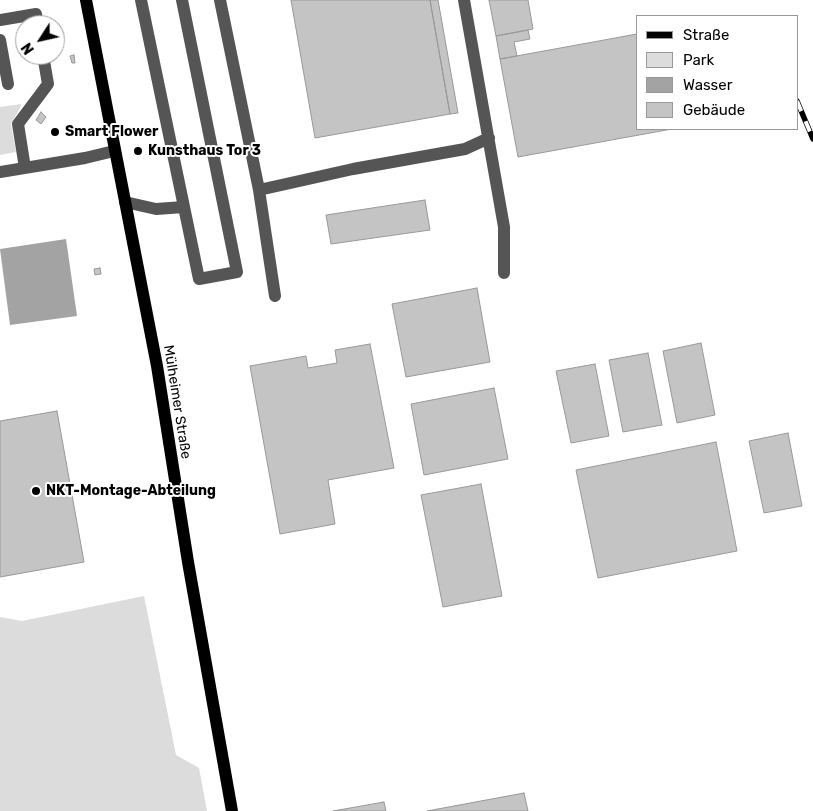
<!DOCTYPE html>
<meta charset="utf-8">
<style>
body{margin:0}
#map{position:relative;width:813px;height:811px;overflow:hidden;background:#fff;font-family:Rubik,sans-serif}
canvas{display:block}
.legend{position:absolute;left:636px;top:15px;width:162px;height:115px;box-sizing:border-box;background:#fff;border:1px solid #999;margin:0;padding:6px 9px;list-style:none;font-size:15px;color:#000}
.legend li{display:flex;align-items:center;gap:10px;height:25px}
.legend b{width:25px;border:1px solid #999}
.north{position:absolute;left:15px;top:15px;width:50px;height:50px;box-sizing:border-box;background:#fff;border:1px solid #999;border-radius:50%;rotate:235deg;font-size:14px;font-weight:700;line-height:20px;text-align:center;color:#000}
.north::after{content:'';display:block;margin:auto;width:18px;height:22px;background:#000;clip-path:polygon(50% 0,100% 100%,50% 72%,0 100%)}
</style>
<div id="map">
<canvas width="813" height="811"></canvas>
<ul class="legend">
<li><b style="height:6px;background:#000"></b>Straße</li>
<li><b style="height:14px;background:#dcdcdc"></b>Park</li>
<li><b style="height:14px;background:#a3a3a3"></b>Wasser</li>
<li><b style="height:14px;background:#c4c4c4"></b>Gebäude</li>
</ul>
<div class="north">N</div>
</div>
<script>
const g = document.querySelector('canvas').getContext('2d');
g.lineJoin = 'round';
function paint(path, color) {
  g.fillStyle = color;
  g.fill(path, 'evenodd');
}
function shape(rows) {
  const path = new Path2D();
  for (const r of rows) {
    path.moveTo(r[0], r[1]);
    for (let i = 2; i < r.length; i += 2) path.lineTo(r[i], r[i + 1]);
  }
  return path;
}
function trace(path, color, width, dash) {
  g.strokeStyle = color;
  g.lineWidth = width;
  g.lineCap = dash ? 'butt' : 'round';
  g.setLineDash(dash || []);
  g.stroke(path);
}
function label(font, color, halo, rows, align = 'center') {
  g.font = font + ' Rubik,sans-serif';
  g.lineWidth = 4;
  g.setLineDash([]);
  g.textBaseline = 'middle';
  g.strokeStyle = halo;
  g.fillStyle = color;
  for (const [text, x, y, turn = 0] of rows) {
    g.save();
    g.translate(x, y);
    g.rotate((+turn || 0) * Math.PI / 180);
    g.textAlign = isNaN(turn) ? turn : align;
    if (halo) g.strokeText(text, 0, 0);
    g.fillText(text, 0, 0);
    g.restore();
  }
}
paint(shape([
 [21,104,20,108,11,124,16,152,0,155,0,107],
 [144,596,176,755,199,768,207,811,0,811,0,617,22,621]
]), '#dcdcdc');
paint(shape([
 [66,239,77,316,10,325,0,249]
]), '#a3a3a3');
const building = shape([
 [291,0,430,0,450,114,315,138,291,0],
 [430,0,438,0,458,113,450,114,430,0],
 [489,0,528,0,533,29,496,36,489,0],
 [528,30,530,39,514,42,517,56,500,59,496,36,528,30],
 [637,34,637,129,672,129,518,157,500,59,637,34],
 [74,55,75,63,72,63,70,56,74,55],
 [41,112,46,117,41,124,36,120,41,112],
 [425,200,430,230,331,244,326,215,425,200],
 [100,268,101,274,95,275,94,269,100,268],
 [477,288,490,362,406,377,392,304,477,288],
 [701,343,715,415,677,423,663,351,701,343],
 [370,344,394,468,328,480,335,524,280,534,250,366,306,356,308,368,337,363,335,350,370,344],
 [648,353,662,425,623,432,609,360,648,353],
 [595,364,609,436,571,443,556,371,595,364],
 [494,388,508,459,424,475,411,404,494,388],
 [57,411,84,562,0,577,0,421,57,411],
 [788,433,802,506,764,513,749,441,788,433],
 [716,442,737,551,598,578,576,470,716,442],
 [481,484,502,596,443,607,421,495,481,484],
 [524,793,528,811,427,811,524,793],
 [384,802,386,811,333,811,384,802]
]);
paint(building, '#c4c4c4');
trace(building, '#999', 1);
trace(shape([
 [141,0,199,279,237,272,182,0],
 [220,0,259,190,275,296],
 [464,0,504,227,504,273],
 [0,20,36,14,38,25],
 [0,40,8,84],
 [25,168,18,124,48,84,43,55],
 [0,172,85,158,114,151],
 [259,190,353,169,465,149,489,138],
 [125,202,156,209,184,207]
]), '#555', 12);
trace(shape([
 [86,0,157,366,188,562,232,811]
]), '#000', 12);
const rail = shape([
 [797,101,813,139]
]);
trace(rail, '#000', 5.5);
trace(rail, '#fff', 4, [11]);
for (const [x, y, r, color] of [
 [55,132,5,"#000"],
 [138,151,5,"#000"],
 [36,491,5,"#000"]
]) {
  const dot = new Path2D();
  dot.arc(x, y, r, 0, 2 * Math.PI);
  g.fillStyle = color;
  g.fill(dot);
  trace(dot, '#fff', 2);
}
label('bold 14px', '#000', '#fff', [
 ["Smart Flower",65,132],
 ["Kunsthaus Tor 3",148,151],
 ["NKT-Montage-Abteilung",46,491]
], 'left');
label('14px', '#000', '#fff', [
 ["Mülheimer Straße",177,402,81]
]);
</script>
